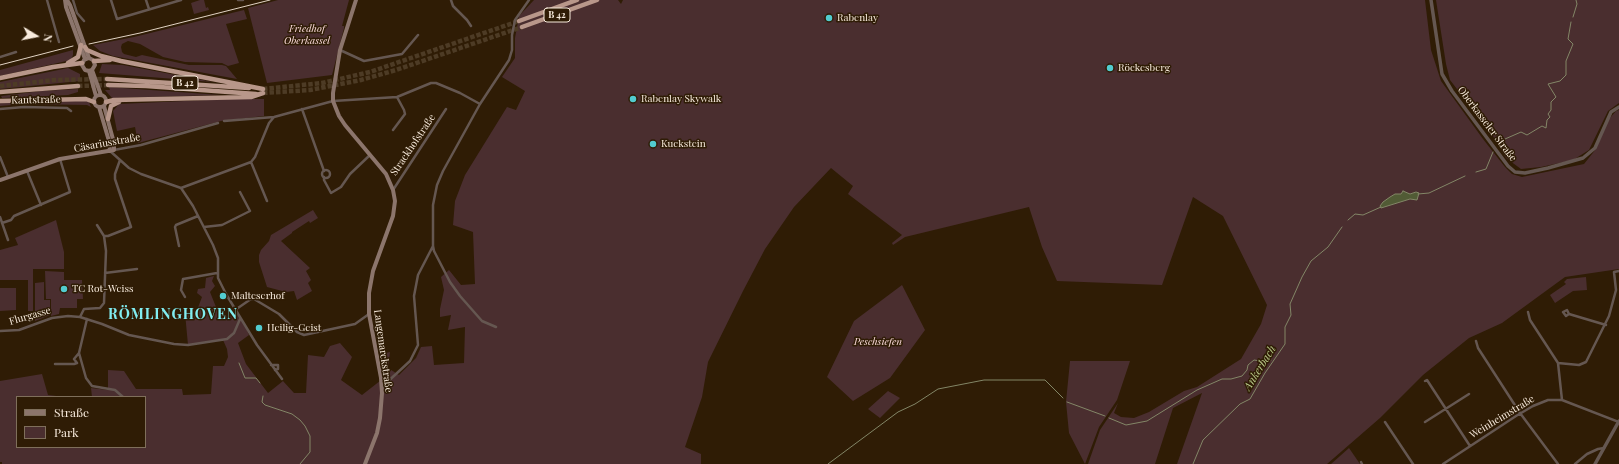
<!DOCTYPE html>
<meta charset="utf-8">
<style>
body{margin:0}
#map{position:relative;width:1619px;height:464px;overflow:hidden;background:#2f1c05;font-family:"Playfair Display",serif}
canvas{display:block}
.legend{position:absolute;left:16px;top:396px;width:130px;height:52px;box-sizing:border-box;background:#2f1c05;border:1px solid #7f6f5b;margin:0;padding:5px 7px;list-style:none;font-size:12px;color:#f8ebdd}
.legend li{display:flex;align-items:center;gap:8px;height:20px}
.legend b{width:20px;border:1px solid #7f6f5b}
.north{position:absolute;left:16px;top:16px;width:40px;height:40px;-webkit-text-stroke:3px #2f1c05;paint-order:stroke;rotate:100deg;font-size:11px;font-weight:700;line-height:16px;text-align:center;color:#f8ebdd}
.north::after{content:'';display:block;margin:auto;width:14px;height:18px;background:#f8ebdd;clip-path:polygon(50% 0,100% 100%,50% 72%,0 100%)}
</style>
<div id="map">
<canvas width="1619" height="464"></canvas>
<ul class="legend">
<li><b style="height:5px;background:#8c756c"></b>Straße</li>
<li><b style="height:11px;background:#4a2e2f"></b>Park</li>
</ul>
<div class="north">N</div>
</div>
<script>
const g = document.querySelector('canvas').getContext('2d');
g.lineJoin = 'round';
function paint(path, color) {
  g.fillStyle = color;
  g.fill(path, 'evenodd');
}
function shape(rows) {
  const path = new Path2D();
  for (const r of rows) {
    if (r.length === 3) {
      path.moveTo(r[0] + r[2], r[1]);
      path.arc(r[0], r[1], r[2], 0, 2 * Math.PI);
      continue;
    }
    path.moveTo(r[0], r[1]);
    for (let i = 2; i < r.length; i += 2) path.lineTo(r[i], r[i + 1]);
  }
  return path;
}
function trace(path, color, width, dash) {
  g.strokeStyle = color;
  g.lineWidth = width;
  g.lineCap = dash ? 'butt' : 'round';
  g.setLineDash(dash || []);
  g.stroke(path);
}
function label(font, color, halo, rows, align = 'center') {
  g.font = font + ' "Playfair Display",serif';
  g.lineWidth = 3;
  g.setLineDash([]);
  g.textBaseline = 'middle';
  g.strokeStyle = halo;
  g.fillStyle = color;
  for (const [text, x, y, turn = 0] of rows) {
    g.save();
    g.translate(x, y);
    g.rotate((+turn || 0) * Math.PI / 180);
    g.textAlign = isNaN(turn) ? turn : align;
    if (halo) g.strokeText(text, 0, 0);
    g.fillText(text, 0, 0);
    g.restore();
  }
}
paint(shape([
 [200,0,204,0,206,8,208,7,209,10,194,14,191,3],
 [278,0,349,0,342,26,344,26,344,28,332,75,267,83,248,8],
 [534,0,618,0,621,4,623,0,1425,0,1431,50,1441,81,1483,139,1505,167,1512,174,1522,177,1584,164,1596,149,1609,119,1616,111,1619,110,1619,269,1565,277,1502,323,1469,338,1423,375,1380,418,1327,464,1177,464,1202,393,1173,408,1155,464,1088,464,1100,430,1118,403,1114,413,1121,417,1134,418,1149,412,1184,391,1197,387,1241,359,1261,324,1267,305,1223,216,1193,197,1162,285,1057,281,1042,247,1029,207,905,237,893,245,892,243,902,235,848,194,853,186,831,168,794,207,765,249,743,291,708,362,702,397,685,447,701,454,701,464,2,464,2,462,0,462,0,381,42,374,48,395,65,397,17,397,17,447,145,447,145,397,92,397,91,388,108,390,108,370,124,371,136,389,182,389,183,395,211,394,213,366,224,366,228,357,227,349,223,340,188,345,185,313,197,310,202,297,197,293,198,289,205,288,206,278,214,276,212,281,215,286,210,292,220,317,225,317,236,311,246,328,249,335,238,343,246,364,268,393,283,381,294,393,306,393,308,355,324,357,330,346,340,343,352,357,341,380,362,395,385,377,381,354,390,352,388,368,399,375,416,358,421,347,432,346,434,365,464,363,465,327,448,330,451,315,440,317,440,309,444,290,441,277,449,270,461,285,475,284,473,232,453,225,455,201,465,175,507,107,516,110,525,91,502,77,515,58,515,38,519,16],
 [1416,192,1410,199,1381,207,1395,194,1410,194],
 [1436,0,1619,0,1619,103,1608,111,1589,150,1573,160,1541,167,1521,169,1506,158,1491,133,1450,80,1446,64],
 [244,10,247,19,226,24,239,63,228,66,222,63,185,62,163,57,140,44,128,41,122,44,121,47,122,52,124,54,136,57,142,55,189,65,222,65,226,66,237,79,113,56,100,51,93,45,134,37],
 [73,50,73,55,71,60,0,76,0,70],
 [102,64,123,65,213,82,99,73],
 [68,68,80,74,80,81,0,89,0,82],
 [109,87,220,95,112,98,105,90,110,90],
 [78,89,78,92,68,95,2,98,1,96,41,91],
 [228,99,264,99,264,116,221,121,138,143,135,127,117,131,113,111,119,104],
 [88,100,91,107,87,105,24,104,0,106,0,103],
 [313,210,318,218,310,223,309,221,292,232,292,233,281,241,310,268,306,271,311,280,308,283,312,291,297,300,294,291,286,292,267,287,259,262,259,255,261,250,269,241,271,235],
 [56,220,64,252,64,269,33,269,33,311,28,311,28,280,0,280,0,250,18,245,15,238],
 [45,271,64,272,64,280,82,280,83,299,77,299,77,308,60,308,59,314,51,316,51,299,46,299],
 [1586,277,1587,290,1573,291,1555,303,1550,295,1566,284,1564,282,1567,279],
 [44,282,44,300,50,300,50,315,35,321,35,283],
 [902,285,925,330,890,378,853,401,827,377,854,321],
 [0,288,16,288,16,310,0,311],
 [1070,361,1130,361,1117,400,1099,427,1085,464,1069,433,1066,402],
 [888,391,900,398,880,418,868,409],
 [1349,448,1360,464,1331,464]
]), '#4a2e2f');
const water = shape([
 [1403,191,1410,194,1416,192,1419,193,1417,200,1410,199,1381,208,1380,206,1383,202,1390,197,1395,194,1401,194,1403,191]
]);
paint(water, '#515b35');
trace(water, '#838667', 1);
trace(shape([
 [1573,17,1577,4,1576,0],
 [1499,144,1505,139,1521,132,1527,135,1542,126,1546,128,1547,120,1550,117,1548,114,1551,110,1551,102,1556,97,1548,84,1560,81,1566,75,1566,61,1573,44,1568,39,1571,22],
 [1476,172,1486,169,1493,152],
 [1418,194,1429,193,1465,176],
 [1348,220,1355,214,1363,215,1381,207],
 [239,363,245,378,256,378,260,383],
 [263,396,262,402,265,405,292,414,300,420,305,426,310,436,310,452,300,464],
 [1067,402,1105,416],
 [1109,418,1126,425,1147,421,1197,390,1222,379,1231,379,1242,376,1247,370,1248,365,1254,360,1260,361,1265,358,1271,360],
 [828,464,898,412,915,404,938,389,984,380,1045,380,1063,398],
 [1193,464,1203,440,1240,404,1250,399,1265,373,1285,344,1285,327,1291,315,1290,304,1302,277,1311,261,1328,247,1342,227]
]), '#838667', 1);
trace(shape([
 [0,86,55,80,107,79],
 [78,86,108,85],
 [263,89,322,83,370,72,519,21],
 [263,93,310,90,361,80,396,70,522,27]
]), '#4d3b25', 4.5, [4.5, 2]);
trace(shape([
 [47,0,59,42],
 [73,0,77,13,84,21],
 [111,0,117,19,181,0],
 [146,0,149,9],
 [238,0,243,0],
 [451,0,453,6,467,20,471,26],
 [340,50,364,61,402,54,418,35],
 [0,57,16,52],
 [0,109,24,107,67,108,71,111],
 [302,109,324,171],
 [224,121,274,117,333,101,397,97,431,83,436,83,460,93,480,104],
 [393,130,405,114,404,110,397,97],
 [114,150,141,145,218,123],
 [110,151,129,168,141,174,181,188,193,206,213,245,218,258,218,278,226,294,257,345,282,379],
 [0,157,8,177],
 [251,162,267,201],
 [326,174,4],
 [27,171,41,205],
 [324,177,324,180,331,193,341,187,350,174,370,155],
 [181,188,251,162,255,157,269,123,274,117],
 [393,190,446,109],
 [0,217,8,240],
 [2,223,11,220,14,216,70,192,60,159],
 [97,225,104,236,108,236,131,227,115,179,115,174,120,160],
 [204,227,222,225,250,211,240,192],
 [179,246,175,227,176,225,198,216],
 [433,246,434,251,450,282,460,296,482,321,496,327],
 [105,273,137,269],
 [185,297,181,290,183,279,217,273],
 [235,310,251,299,254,299,279,314,297,332,304,335,355,324,369,314],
 [1528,312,1530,320,1558,363,1562,400],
 [1569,314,1567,310,1563,312,1566,316,1569,314,1606,325],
 [80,317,84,309,100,308,104,303,106,251,104,236],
 [87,319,79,353,86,378,92,386,115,390,123,397],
 [0,331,19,330,52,318,68,316,80,317,102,324,129,335,174,344,188,345,227,339,234,333,240,319],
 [1476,341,1478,348,1520,413,1558,464],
 [1558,363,1579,365,1586,362,1609,316,1616,290,1614,272,1619,271],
 [55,364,74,364,77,363,74,359,79,353],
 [271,365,278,365,278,369,275,370],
 [1425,381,1427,380,1470,446],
 [382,387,410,361,418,345,414,296,418,275,433,246,433,205,437,185,443,171,480,104,509,60,512,50,512,35,515,20,529,0],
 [1385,422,1413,464],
 [1425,422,1469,394],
 [1361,462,1362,464],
 [1443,464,1516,416,1533,406,1548,400,1562,400,1619,422],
 [1575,464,1587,454,1598,449,1604,448]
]), '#655751', 2.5);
trace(shape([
 [1431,0,1442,74,1452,91,1508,166,1515,172,1525,173,1548,168,1583,158,1595,148,1611,112,1619,107],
 [1595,464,1619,421]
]), '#655751', 3.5);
trace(shape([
 [65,0,66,7,85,59],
 [67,0,70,5,89,58],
 [356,0,340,50,333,93,333,101,339,116,345,125,386,174,393,190,395,201,393,216,373,271,369,293,369,314,381,378,382,393,380,418,377,433,365,464],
 [92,70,101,95],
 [89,71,92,70,95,65,93,60,89,58,84,60,82,65,85,70,89,71,96,96],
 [100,101,6],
 [99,107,109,141,110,151],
 [0,180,60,159,114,150,114,143,104,106]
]), '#8c756c', 4);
trace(shape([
 [519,21,577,0],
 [522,27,597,0],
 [85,47,87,50,101,56,121,61,263,89],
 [94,61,110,60],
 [68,63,78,57,81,45],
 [0,78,53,67,82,63],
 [107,79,249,88],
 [108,85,146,86,256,94],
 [0,92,78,86],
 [0,101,86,99,94,102],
 [106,102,114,100,251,97,263,93],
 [108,119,111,106,119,102]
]), '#b8978a', 4.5);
trace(shape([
 [89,44,140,33,270,0],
 [0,65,73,46]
]), '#e1d3c4', 1);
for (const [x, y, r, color] of [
 [829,18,4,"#52ccd0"],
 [1110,68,4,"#52ccd0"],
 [633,99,4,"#52ccd0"],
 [653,144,4,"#52ccd0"],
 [64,289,4,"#52ccd0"],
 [223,296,4,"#52ccd0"],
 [259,328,4,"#52ccd0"]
]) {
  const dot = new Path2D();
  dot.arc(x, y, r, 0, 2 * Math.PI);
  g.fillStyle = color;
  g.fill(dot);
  trace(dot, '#2f1c05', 1.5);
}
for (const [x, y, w] of [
 [557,15,26],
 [185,83,26]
]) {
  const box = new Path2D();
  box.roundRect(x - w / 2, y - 7, w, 14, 3);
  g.fillStyle = '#2f1c05';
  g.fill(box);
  trace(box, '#f8ebdd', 1);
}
label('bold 9px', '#f8ebdd', null, [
 ["B 42",557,15],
 ["B 42",185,83]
]);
label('10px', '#f8ebdd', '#2f1c05', [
 ["Rabenlay",837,18],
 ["Röckesberg",1118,68],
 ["Rabenlay Skywalk",641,99],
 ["Kuckstein",661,144],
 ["TC Rot-Weiss",72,289],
 ["Malteserhof",231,296],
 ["Heilig-Geist",267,328]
], 'left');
label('italic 10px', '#fadada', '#2f1c05', [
 ["Friedhof",307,29],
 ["Oberkassel",307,41],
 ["Peschsiefen",878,342]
]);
label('10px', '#f8ebdd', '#2f1c05', [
 ["Kantstraße",36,100,-1],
 ["Oberkasseler Straße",1487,124,53],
 ["Cäsariusstraße",107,143,-10],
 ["Strackhofstraße",413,145,-56],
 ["Flurgasse",30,316,-16],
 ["Langemarckstraße",383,351,82],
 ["Weinheimstraße",1502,417,-31]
]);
label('italic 11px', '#b9ca89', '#2f1c05', [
 ["Ankerbach",1260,368,-58]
]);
g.letterSpacing = '1px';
label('bold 14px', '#81edf1', '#2f1c05', [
 ["RÖMLINGHOVEN",173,315]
]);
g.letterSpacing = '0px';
</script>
